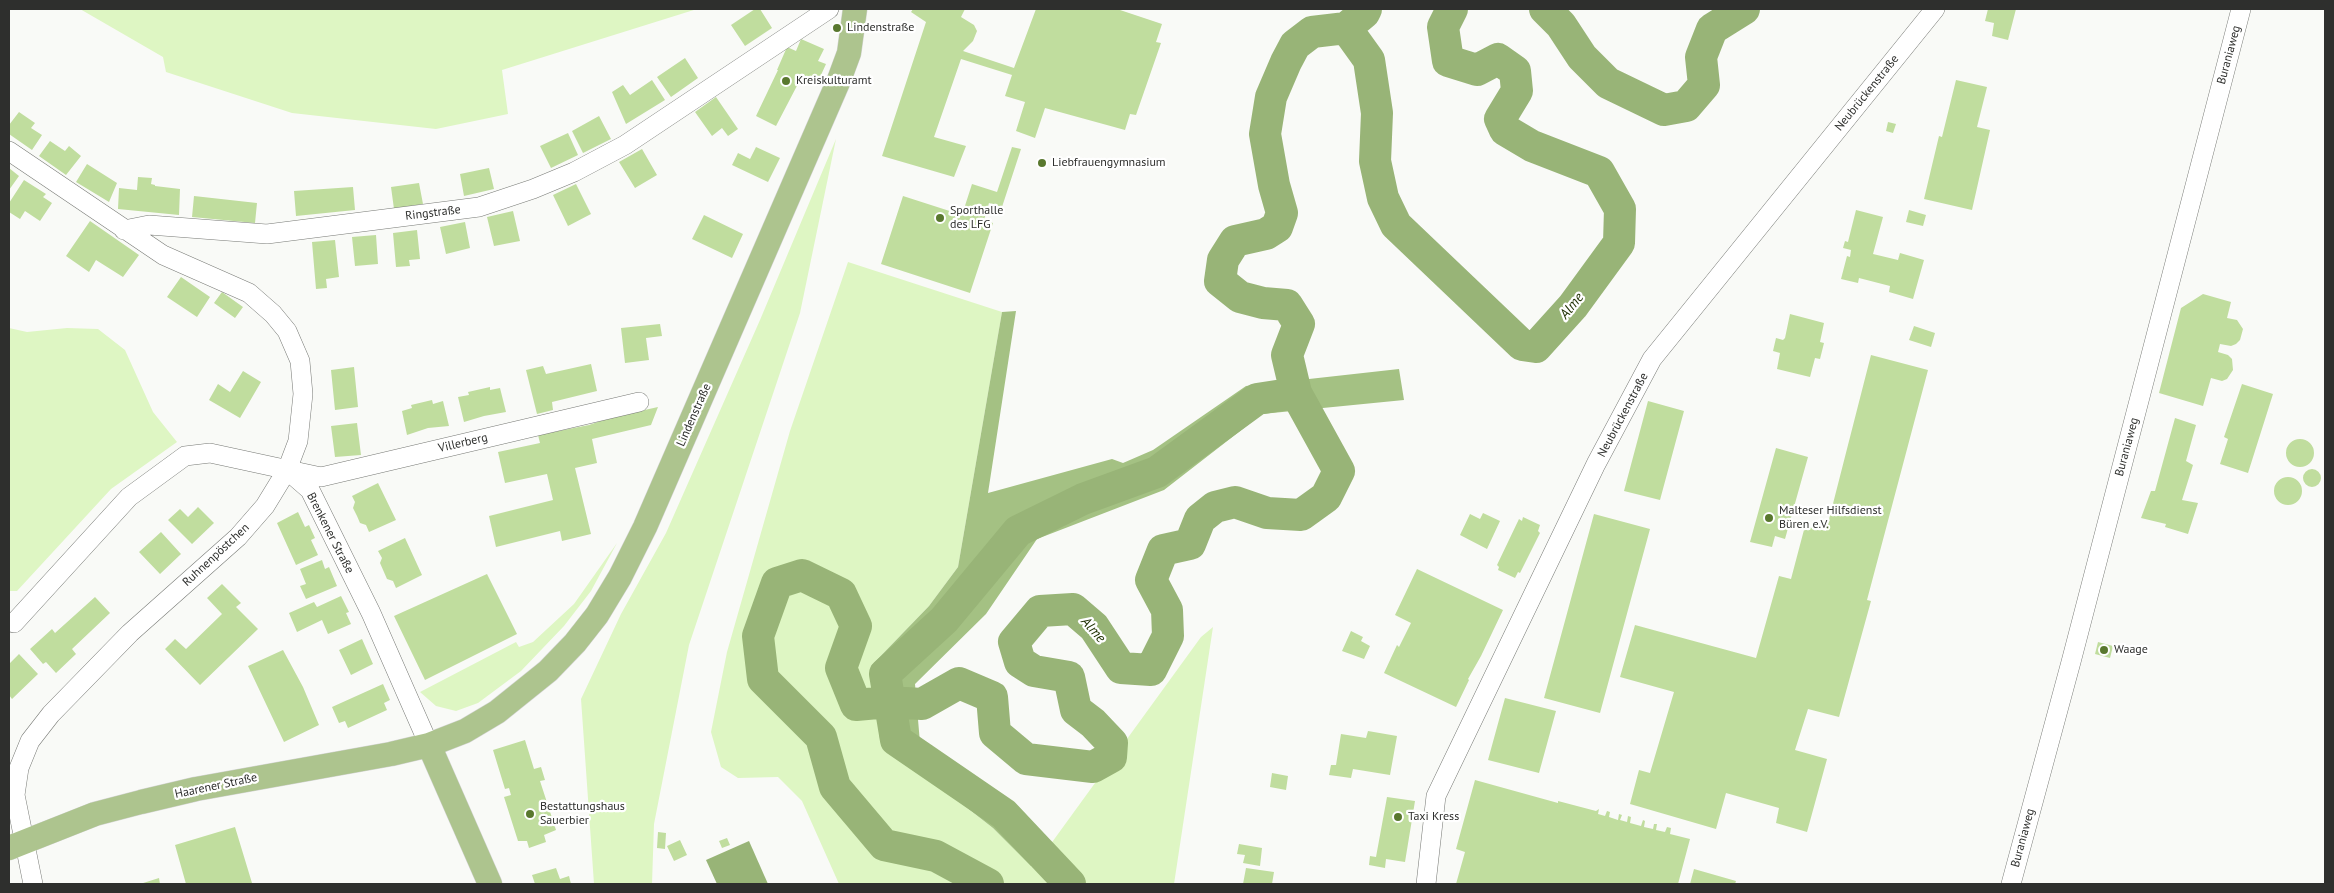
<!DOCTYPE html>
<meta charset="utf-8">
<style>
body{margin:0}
#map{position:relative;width:2334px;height:893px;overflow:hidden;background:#f9faf7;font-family:"PT Sans",sans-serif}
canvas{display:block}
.frame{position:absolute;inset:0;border:10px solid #2e2f2d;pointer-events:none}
</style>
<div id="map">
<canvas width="2334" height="893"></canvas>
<div class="frame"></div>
</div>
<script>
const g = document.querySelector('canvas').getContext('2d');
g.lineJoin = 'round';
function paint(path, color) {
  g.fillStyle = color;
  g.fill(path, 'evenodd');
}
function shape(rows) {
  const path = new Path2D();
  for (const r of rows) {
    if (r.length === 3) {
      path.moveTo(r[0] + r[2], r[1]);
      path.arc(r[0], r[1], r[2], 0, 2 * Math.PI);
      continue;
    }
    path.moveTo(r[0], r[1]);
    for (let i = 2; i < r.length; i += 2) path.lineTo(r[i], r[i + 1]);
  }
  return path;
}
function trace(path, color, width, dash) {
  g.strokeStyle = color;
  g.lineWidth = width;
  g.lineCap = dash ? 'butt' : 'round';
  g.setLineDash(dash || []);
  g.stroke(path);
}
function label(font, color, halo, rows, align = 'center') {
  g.font = font + ' "PT Sans",sans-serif';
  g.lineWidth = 4.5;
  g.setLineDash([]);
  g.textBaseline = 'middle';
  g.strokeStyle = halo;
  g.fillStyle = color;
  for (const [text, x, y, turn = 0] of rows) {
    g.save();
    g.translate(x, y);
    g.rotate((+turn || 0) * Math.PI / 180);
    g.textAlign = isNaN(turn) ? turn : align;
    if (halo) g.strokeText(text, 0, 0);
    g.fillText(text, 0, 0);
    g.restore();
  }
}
paint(shape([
 [80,9,697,9,502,70,508,114,436,129,292,113,166,72,163,57],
 [836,139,800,313,689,645,654,824,652,884,594,884,581,699,621,614,666,533,760,320],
 [848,262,1002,312,958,567,929,606,871,666,880,740,993,828,1050,884,839,884,802,801,778,777,738,778,721,767,711,732,727,652,790,431],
 [9,328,27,332,67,328,98,329,125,350,153,412,177,442,111,489,17,591,9,591],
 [617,543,591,591,564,626,521,671,478,703,456,711,436,706,420,692,516,642,519,647,533,642,574,604],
 [1213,627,1174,884,1083,884,1050,845,1201,637]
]), '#def6c3');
paint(shape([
 [1016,311,988,493,1112,459,1123,463,1153,450,1246,386,1399,369,1404,400,1262,414,1164,490,1037,539,986,614,915,684,920,743,1011,806,1050,845,1031,866,993,828,880,740,871,666,929,606,958,567,1002,312]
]), '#a4c183');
paint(shape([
 [749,841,768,884,717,884,706,860]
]), '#98b477');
trace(shape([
 [1545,9,1561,25,1582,57,1608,83,1664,110,1686,106,1704,85,1701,57,1712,29,1744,9],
 [1346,28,1369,60,1377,113,1375,161,1383,198,1396,225,1522,345,1536,347,1573,306,1619,243,1620,209,1599,172,1532,146,1505,130,1500,119,1517,91,1515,71,1498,59,1477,70,1448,61,1443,27,1452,9],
 [988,884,936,856,884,845,835,787,821,737,763,679,758,636,777,583,802,575,841,594,856,626,841,668,856,705,889,702,922,704,959,683,992,697,995,733,1026,759,1093,767,1111,757,1112,743,1093,723,1076,710,1069,677,1034,671,1020,662,1014,642,1040,611,1073,609,1094,627,1121,668,1151,670,1168,636,1167,610,1151,580,1163,550,1190,544,1200,519,1215,507,1235,502,1267,513,1301,515,1326,497,1339,471,1296,393,1287,355,1299,324,1287,305,1263,303,1240,297,1220,281,1223,260,1235,241,1266,234,1277,227,1282,213,1274,185,1265,134,1271,97,1286,62,1295,45,1312,32,1346,28,1364,13,1366,9],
 [1070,884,1004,814,896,740,885,674,944,620,1018,531,1083,499,1157,472,1257,399,1296,393]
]), '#98b477', 32);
paint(shape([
 [755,9,760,9,772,28,745,46,731,25],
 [913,9,965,9,961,17,974,25,977,31,973,41,963,51,1014,68,1036,9,1117,9,1162,24,1156,42,1161,43,1136,115,1130,114,1125,130,1045,108,1035,138,1016,131,1025,102,1005,96,1012,75,961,59,934,137,966,146,954,177,882,156,926,22,911,12],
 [1988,9,2016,9,2008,40,1992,36,1994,23,1985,21],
 [801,39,824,49,818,61,826,64,816,86,800,80,776,126,756,116,778,70,777,70,787,47,796,51],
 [685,58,698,78,671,97,657,77],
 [652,80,665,100,626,124,612,92,623,85,630,95],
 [1956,80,1987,87,1977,127,1990,130,1972,210,1924,199,1939,136,1942,137],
 [716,97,738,129,728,136,722,128,712,136,695,112],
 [19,112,35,123,31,128,42,135,32,150,9,134,9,125],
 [599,116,611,139,583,153,572,131],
 [1888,122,1896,124,1893,133,1886,131],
 [568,133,578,155,551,168,540,146],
 [50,141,65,151,69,146,81,156,66,175,39,156],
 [756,147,780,158,768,182,732,165,738,153,750,159],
 [1012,147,1021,149,1002,207,989,203,984,220,993,223,970,293,881,264,903,196,962,215,972,184,997,192],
 [642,149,657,175,635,188,619,162],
 [87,164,117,183,109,202,76,182],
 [9,168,19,176,9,190],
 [489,168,494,189,464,196,460,174],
 [138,177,152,178,151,184,155,185,155,186,180,189,179,215,118,209,119,188,137,190],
 [24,180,46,194,43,197,52,203,40,221,25,211,20,219,9,212,9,203],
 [419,183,423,204,394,209,391,187],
 [576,184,591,214,568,226,553,195],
 [353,187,355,210,296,216,294,191],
 [194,196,257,203,255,223,192,217],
 [1856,210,1883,217,1873,254,1898,260,1900,253,1924,260,1913,299,1889,292,1890,286,1859,278,1858,283,1841,279,1847,256,1850,257,1851,250,1843,248,1845,241,1848,242],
 [1909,210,1926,215,1923,226,1906,222],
 [513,211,520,241,494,246,487,217],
 [704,215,743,234,732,258,692,239],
 [90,221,139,255,123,277,96,260,89,272,66,256],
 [465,222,470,248,446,254,440,227],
 [417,230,420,259,409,260,410,266,396,267,393,233],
 [376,235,378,264,355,266,352,237],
 [335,240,339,277,326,279,327,288,316,289,312,242],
 [181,277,210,297,197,317,167,297],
 [222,292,243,307,235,318,214,303],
 [2203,294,2231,302,2227,318,2237,320,2243,329,2240,340,2236,344,2231,346,2220,344,2218,352,2228,355,2232,359,2233,370,2227,379,2222,381,2211,378,2203,406,2159,393,2181,308],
 [1790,314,1824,323,1820,342,1824,343,1820,359,1815,358,1810,377,1777,369,1780,353,1773,351,1776,338,1783,340,1785,338],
 [660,324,662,336,646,338,649,360,625,363,621,328],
 [1914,326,1935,333,1931,347,1909,340],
 [1871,355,1928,370,1867,600,1871,601,1839,717,1808,709,1795,750,1827,759,1807,832,1776,823,1779,808,1726,793,1716,829,1630,804,1639,770,1650,773,1674,692,1620,677,1635,625,1756,658,1779,576,1791,579,1805,526,1826,531],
 [591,364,597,391,552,402,553,410,537,414,526,370,543,366,546,374],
 [354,367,358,407,335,410,331,370],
 [243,371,261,382,240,418,209,400,218,384,230,392],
 [2242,384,2273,394,2248,473,2220,464,2228,439,2224,437],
 [490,387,490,390,500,388,506,412,484,416,464,422,458,397,469,395,468,392],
 [432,400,433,404,443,401,449,426,428,428,407,435,402,411,412,408,411,405],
 [1648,401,1684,411,1660,500,1624,491],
 [658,407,651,425,592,439,597,463,575,468,591,534,562,541,560,531,496,547,489,516,553,500,547,474,505,483,498,452,540,443,538,435,589,425,609,418],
 [2175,418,2196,425,2186,461,2193,465,2182,500,2198,503,2188,534,2165,527,2166,524,2141,518,2151,491,2155,491],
 [357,423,361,455,335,457,331,426],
 [2300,453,14],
 [1776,448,1808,457,1785,539,1775,536,1772,547,1750,542],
 [2312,478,9],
 [2288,491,14],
 [378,483,396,520,369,532,366,525,360,523,357,516,353,508,355,502,352,496],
 [198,507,214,523,192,544,168,520,180,509,188,517],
 [298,512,305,527,309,525,315,538,311,540,318,555,296,565,277,523],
 [1483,513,1500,521,1487,549,1460,535,1470,514,1480,519],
 [1594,514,1650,529,1600,713,1544,698],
 [1523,517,1540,525,1538,531,1540,533,1520,573,1518,572,1515,578,1498,570,1499,567,1497,565,1519,519,1522,521],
 [161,532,181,554,160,574,139,552],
 [405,538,422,575,396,588,393,581,387,579,380,563,382,558,378,551],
 [322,560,325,569,329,567,337,586,306,599,300,586,306,584,300,569],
 [1417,569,1503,610,1481,656,1468,679,1469,680,1456,707,1384,673,1397,645,1399,647,1411,623,1395,615],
 [487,574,517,634,425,680,394,616],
 [222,584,241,603,236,607,258,629,200,685,165,649,175,639,186,649,222,614,207,598],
 [341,596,349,612,346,613,351,624,328,634,322,620,297,632,289,613,314,602,317,607],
 [95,597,110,613,72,649,76,654,56,673,46,662,43,664,30,649,52,629,55,633],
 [1351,631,1363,637,1361,641,1370,646,1364,659,1342,651],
 [362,639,373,664,351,675,339,650],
 [2098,642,2113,646,2110,658,2095,654],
 [283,650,303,687,319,725,284,742,248,666],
 [19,654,38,674,12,699,9,695,9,664],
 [383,684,390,700,384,703,387,710,348,728,345,721,339,723,332,707],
 [1505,698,1556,711,1539,773,1488,760],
 [1368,731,1397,736,1390,775,1353,769,1351,778,1329,775,1331,765,1336,765,1341,734,1366,738],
 [525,740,534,769,541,767,545,780,540,781,556,830,544,835,546,842,529,848,527,841,518,841,504,797,511,795,509,788,505,789,493,750],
 [1272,773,1288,776,1286,790,1270,787],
 [1475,780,1558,803,1558,801,1596,811,1599,809,1598,814,1605,816,1607,811,1610,812,1609,817,1618,820,1619,814,1622,815,1620,820,1627,822,1628,816,1631,817,1630,823,1641,826,1643,820,1645,821,1644,827,1653,829,1654,824,1657,824,1656,830,1665,832,1667,827,1671,828,1670,834,1690,839,1678,884,1456,884,1465,852,1456,849],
 [1387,797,1415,801,1405,862,1386,859,1385,868,1369,865,1370,856,1376,857],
 [235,827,252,883,186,884,175,845],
 [658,832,666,833,665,849,657,848],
 [727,838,730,845,722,848,719,841],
 [680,840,687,855,674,861,667,846],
 [1239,844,1262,848,1260,866,1243,863,1245,855,1237,854],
 [556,868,560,879,569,876,571,884,535,884,532,875],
 [1246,868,1274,872,1272,884,1243,884],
 [1694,869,1736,881,1735,884,1690,884],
 [159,878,160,884,140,884]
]), '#c0dd9e');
const minor = shape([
 [9,151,163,255,249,293,273,314,287,331,300,361,303,394,298,441,287,470,265,506,238,537,130,633,51,714,30,741,19,768,15,795,33,884],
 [124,230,149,225,267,234,479,207,533,189,574,172,625,145,829,9],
 [287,470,310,490,371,613,429,745],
 [14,623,129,497,185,456,210,453,321,477,639,402],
 [1426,884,1436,796,1596,464,1652,359,1935,9],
 [2011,884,2071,662,2241,9]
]);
const major = shape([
 [429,745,490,884],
 [9,848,95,814,141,802,196,789,391,754,429,745,465,731,497,712,548,671,575,643,597,615,620,577,645,527,839,80,849,53,855,9]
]);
trace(minor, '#787a76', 20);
trace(major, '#d5d5d5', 25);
trace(minor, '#fff', 19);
trace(major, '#adc48e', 24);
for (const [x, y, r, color] of [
 [837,28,5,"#59782e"],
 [786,81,5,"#59782e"],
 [1042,163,5,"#59782e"],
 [940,218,5,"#59782e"],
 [1769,518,5,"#59782e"],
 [2104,650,5,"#59782e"],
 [530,814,5,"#59782e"],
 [1398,817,5,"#59782e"]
]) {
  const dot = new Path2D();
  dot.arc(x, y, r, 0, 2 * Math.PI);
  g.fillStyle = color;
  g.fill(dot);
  trace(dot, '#fff', 2);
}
label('12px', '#2e2f2d', '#fff', [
 ["Lindenstraße",847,28],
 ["Kreiskulturamt",796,81],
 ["Liebfrauengymnasium",1052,163],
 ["Sporthalle",950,211],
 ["des LFG",950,225],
 ["Malteser Hilfsdienst",1779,511],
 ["Büren e.V.",1779,525],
 ["Waage",2114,650],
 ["Bestattungshaus",540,807],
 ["Sauerbier",540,821],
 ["Taxi Kress",1408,817]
], 'left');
label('12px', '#2e2f2d', '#fff', [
 ["Buraniaweg",2229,55,-75],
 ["Neubrückenstraße",1867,93,-51],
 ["Ringstraße",433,213,-7],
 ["Lindenstraße",694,415,-66],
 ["Neubrückenstraße",1623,415,-62],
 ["Villerberg",463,443,-13],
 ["Buraniaweg",2127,447,-75],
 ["Brenkener Straße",330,533,63],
 ["Ruhnenpöstchen",216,555,-43],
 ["Haarener Straße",216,786,-12],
 ["Buraniaweg",2023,838,-75]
]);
label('italic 14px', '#213204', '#fff', [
 ["Alme",1572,306,-51],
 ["Alme",1093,630,49]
]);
</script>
